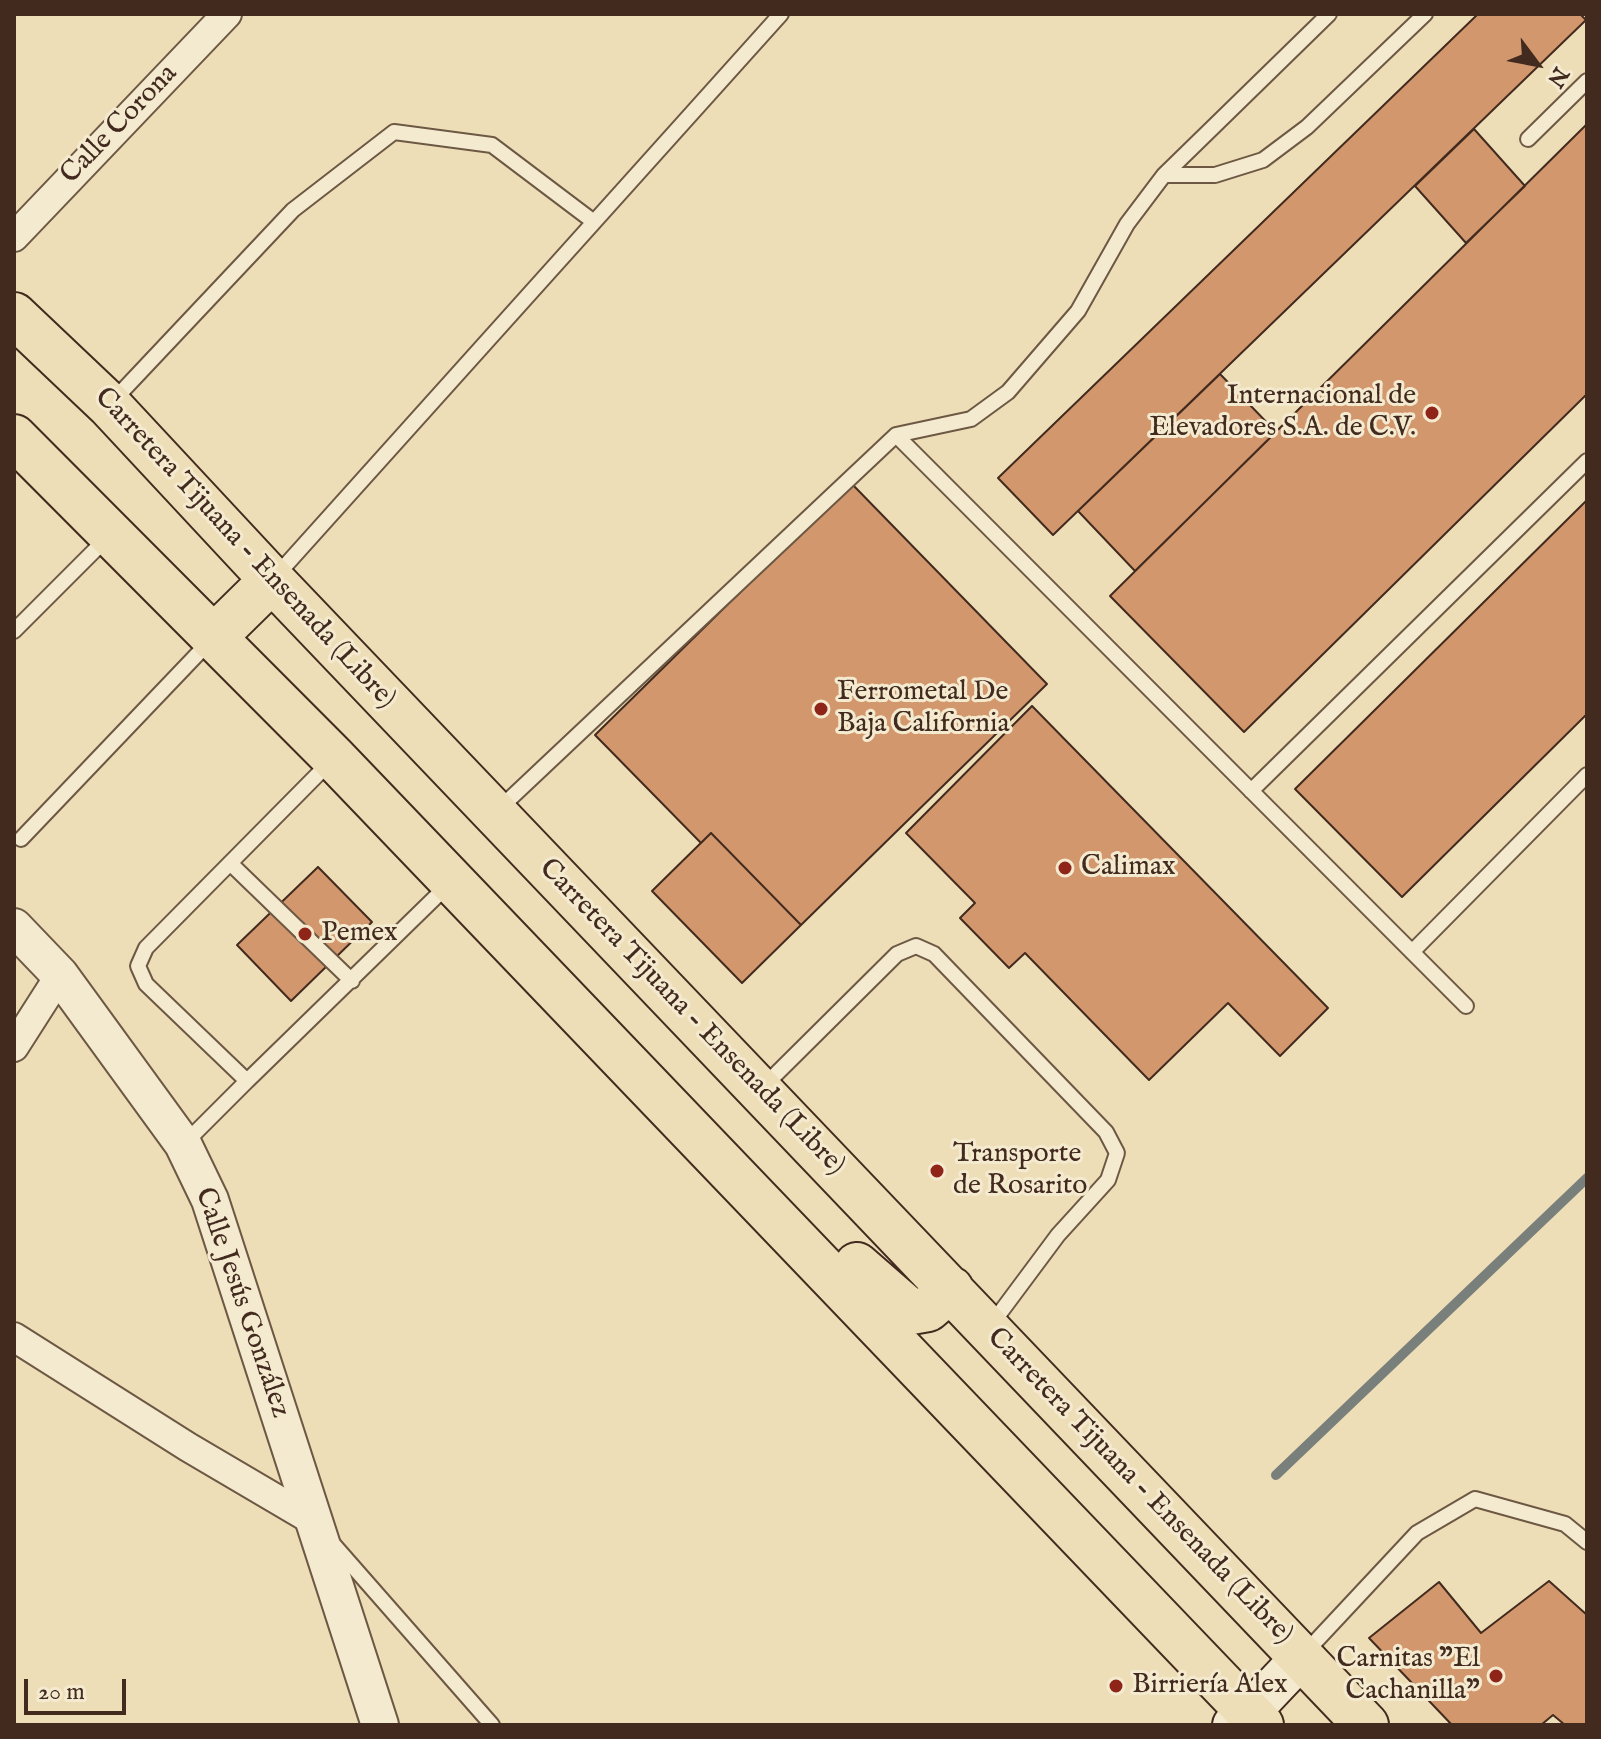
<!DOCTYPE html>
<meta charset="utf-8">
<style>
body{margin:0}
#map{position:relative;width:1601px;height:1739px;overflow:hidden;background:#eedeb7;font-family:"IM FELL English",serif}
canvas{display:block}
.frame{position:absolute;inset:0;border:16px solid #422b1e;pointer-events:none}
.north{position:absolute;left:1497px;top:24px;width:80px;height:80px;-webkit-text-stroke:6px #f4ead0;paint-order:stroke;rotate:122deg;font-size:22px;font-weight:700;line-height:32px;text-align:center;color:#422b1e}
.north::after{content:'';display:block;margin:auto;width:28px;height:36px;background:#422b1e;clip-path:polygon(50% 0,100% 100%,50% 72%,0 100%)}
.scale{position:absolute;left:24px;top:1679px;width:102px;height:36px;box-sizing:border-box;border:4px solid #422b1e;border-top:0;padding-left:10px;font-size:24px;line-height:28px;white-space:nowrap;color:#422b1e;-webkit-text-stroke:6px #f4ead0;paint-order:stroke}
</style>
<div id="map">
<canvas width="1601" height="1739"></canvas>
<div class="frame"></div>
<div class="north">N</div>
<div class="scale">20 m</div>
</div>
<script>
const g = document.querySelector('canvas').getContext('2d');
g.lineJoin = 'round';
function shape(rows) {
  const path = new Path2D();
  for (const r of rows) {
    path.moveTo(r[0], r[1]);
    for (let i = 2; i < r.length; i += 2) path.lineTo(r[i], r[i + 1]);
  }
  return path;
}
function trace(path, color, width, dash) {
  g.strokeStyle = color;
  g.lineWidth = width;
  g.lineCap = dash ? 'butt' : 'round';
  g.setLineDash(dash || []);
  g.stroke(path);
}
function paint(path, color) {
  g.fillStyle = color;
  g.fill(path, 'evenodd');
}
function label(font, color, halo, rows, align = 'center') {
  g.font = font + ' "IM FELL English",serif';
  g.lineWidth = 6;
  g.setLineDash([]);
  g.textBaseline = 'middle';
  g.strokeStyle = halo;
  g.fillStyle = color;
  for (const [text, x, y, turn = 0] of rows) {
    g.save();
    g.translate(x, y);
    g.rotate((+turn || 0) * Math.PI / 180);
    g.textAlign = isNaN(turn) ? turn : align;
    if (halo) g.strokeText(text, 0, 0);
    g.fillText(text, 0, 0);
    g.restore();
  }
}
trace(shape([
 [1276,1475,1587,1178]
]), '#79807b', 10);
const building = shape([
 [1478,14,1580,14,1586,20,1053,535,998,478,1478,14],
 [1587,124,1587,394,1244,732,1110,596,1587,124],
 [1474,129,1525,186,1466,243,1415,186,1474,129],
 [1220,374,1276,432,1135,571,1078,511,1220,374],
 [851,483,1047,684,801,925,711,833,701,843,595,735,851,483],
 [1587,500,1587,714,1402,897,1295,789,1587,500],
 [1032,706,1328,1008,1280,1056,1228,1003,1149,1080,1025,953,1009,968,960,918,975,903,906,833,1032,706],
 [711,833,801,925,742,983,652,891,711,833],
 [318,867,372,922,291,1001,237,945,318,867],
 [1549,1581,1587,1615,1587,1725,1565,1725,1553,1715,1541,1725,1452,1725,1369,1638,1439,1582,1481,1633,1549,1581]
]);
paint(building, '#d3976d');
trace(building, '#422b1e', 2);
const service = shape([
 [1528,139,1587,81],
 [1164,175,1215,175,1263,160,1307,127,1425,14],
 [111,403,293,210,394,132,492,145,594,222],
 [896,435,1466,1006],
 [276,576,781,14],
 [14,631,107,538],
 [332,760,146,948,138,966,146,984,247,1081,448,885],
 [1251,791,1587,461],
 [498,810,896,435,971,419,1008,392,1078,311,1127,224,1164,175,1329,14],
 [21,839,210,641],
 [230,863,352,981],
 [1412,952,1587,775],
 [764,1086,897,954,916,946,934,954,1106,1132,1117,1153,1108,1180,1058,1235,991,1325],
 [184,1144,247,1081],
 [334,1545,492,1725],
 [1303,1655,1417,1533,1475,1499,1565,1524,1587,1542]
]);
const minor = shape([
 [14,237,227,14],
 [14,1047,60,975],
 [14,1337,188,1447,312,1520]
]);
const tertiary = shape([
 [14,927,60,975,183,1144,210,1200,380,1725]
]);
const secondary = shape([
 [1233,1725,1249,1713,1302,1657]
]);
const trunk = shape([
 [14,315,109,405,272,580,1366,1725],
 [14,437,334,758,1261,1725],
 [213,638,272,580],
 [857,1265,911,1312,928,1309,951,1289]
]);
trace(service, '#6d5844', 18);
trace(minor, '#6d5844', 32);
trace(tertiary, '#6d5844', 40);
trace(secondary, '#422b1e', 44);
trace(trunk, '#422b1e', 48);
trace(service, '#f4ead0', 14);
trace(minor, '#f4ead0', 28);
trace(tertiary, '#f4ead0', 36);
trace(secondary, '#f4ead0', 40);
trace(trunk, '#eedeb7', 44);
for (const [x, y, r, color] of [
 [1432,413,8,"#8f2418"],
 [821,709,8,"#8f2418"],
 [1065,868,8,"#8f2418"],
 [305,934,8,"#8f2418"],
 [937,1171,8,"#8f2418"],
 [1496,1676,8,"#8f2418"],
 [1116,1686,8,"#8f2418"]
]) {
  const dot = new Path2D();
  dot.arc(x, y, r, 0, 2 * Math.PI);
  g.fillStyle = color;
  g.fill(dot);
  trace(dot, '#f4ead0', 3);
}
label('28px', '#422b1e', '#f4ead0', [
 ["Calle Corona",120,125,-46],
 ["Carretera Tijuana - Ensenada (Libre)",244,549,47],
 ["Carretera Tijuana - Ensenada (Libre)",691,1018,46],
 ["Calle Jesús González",241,1303,71],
 ["Carretera Tijuana - Ensenada (Libre)",1139,1487,46]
]);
label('28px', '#422b1e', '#f4ead0', [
 ["Internacional de",1416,397,"right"],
 ["Elevadores S.A. de C.V.",1416,429,"right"],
 ["Ferrometal De",837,693],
 ["Baja California",837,725],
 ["Calimax",1081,868],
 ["Pemex",321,934],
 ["Transporte",953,1155],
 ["de Rosarito",953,1187],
 ["Carnitas \"El",1480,1660,"right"],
 ["Cachanilla\"",1480,1692,"right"],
 ["Birriería Alex",1132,1686]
], 'left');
</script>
